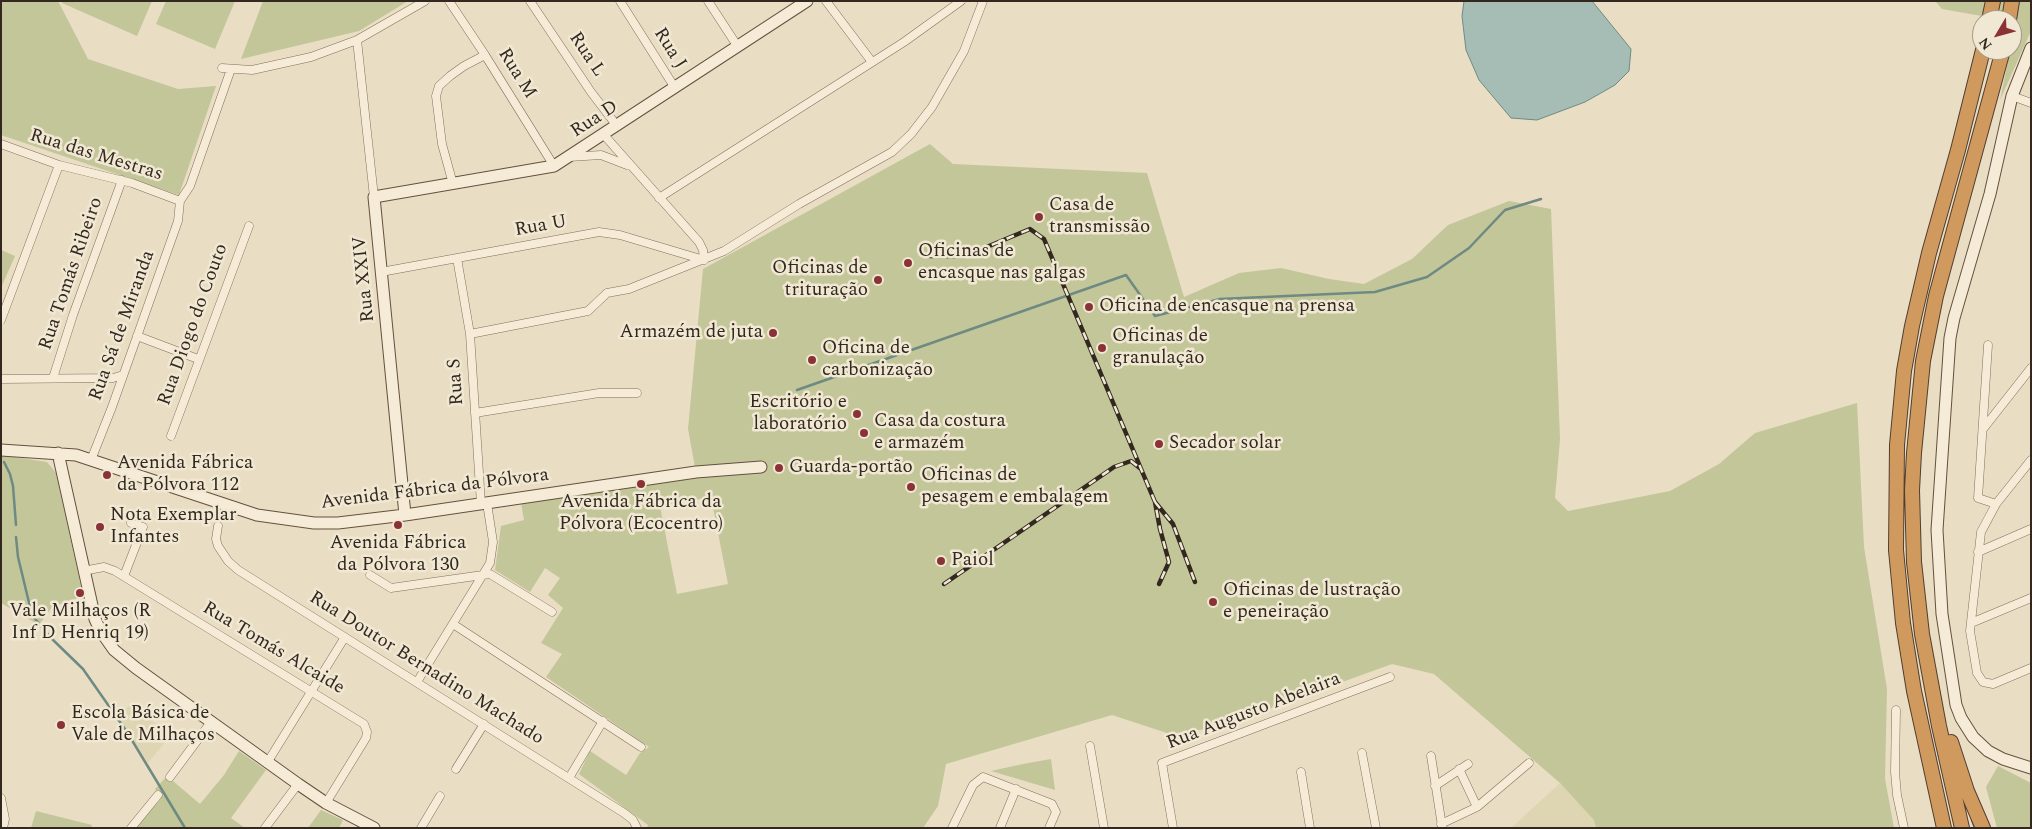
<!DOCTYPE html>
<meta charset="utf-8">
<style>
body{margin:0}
#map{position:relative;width:2032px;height:829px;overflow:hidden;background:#e9ddc4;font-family:Spectral,serif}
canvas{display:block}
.frame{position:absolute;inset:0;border:2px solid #33281f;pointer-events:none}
.north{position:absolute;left:1972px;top:10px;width:50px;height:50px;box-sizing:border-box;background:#f1e8d3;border:1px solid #a59b8b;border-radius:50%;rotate:233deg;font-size:14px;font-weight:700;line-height:20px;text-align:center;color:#33281f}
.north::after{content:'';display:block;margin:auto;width:18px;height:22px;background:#8a3336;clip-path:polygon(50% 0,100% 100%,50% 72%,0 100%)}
</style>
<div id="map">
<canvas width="2032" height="829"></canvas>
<div class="frame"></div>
<div class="north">N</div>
</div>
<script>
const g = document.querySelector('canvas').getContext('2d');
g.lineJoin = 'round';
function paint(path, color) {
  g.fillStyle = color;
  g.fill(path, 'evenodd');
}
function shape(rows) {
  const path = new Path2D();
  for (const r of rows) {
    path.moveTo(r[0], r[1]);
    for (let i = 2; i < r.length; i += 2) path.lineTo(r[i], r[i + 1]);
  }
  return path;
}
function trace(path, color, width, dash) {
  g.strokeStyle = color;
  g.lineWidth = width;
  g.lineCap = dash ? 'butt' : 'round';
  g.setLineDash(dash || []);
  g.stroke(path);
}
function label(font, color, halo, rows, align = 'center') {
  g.font = font + ' Spectral,serif';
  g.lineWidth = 5;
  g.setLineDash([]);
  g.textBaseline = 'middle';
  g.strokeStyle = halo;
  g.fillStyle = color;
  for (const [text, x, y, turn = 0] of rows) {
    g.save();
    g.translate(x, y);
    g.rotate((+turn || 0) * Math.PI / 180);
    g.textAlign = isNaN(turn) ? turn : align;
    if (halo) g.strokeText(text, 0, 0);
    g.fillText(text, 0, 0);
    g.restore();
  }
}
paint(shape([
 [130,705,171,735,148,763,118,716],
 [1560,783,1595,820,1596,828,1511,828]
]), '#ded6b3');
paint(shape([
 [1,1,58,1,88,59,178,89,216,86,179,195,1,135],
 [62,1,152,1,137,36,62,3],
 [166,1,235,1,215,49,156,24],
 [263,1,408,1,359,31,241,59],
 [1935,1,2031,1,2031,31,2000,100,2016,22,1942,9],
 [930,144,953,164,1147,173,1184,297,1239,273,1281,268,1329,279,1364,284,1412,259,1448,225,1509,201,1551,209,1560,439,1555,498,1568,511,1670,491,1719,464,1755,433,1857,403,1864,547,1887,689,1885,779,1894,828,1596,828,1594,820,1560,783,1434,674,1392,664,1287,702,1228,726,1170,734,1112,715,946,764,938,806,923,828,647,828,648,825,579,774,590,751,626,775,640,753,649,747,546,677,562,654,541,643,563,608,548,595,560,578,545,568,530,592,495,570,501,526,524,520,521,503,697,478,688,429,703,269],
 [711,497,728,584,677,594,660,506],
 [1,250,15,256,1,288],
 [1,455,47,462,56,473,83,596,52,607,39,625,1,603],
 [239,751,266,770,231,818,245,828,138,828,136,826,161,799,155,789,167,776,200,804,224,775],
 [1051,759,1055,790,991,771,1023,764],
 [1998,766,2031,783,2031,828,1997,828,1986,787],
 [321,810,343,820,339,828,308,828],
 [36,811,92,825,91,828,31,828]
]), '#c2c699');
const water = shape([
 [1464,1,1592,1,1631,49,1629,71,1615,85,1585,102,1537,120,1511,118,1479,80,1466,50,1462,16,1464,1]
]);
paint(water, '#a6bdb5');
trace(water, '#6e8a82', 1);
trace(shape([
 [797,390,1126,275,1155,316,1220,299,1375,292,1427,277,1469,248,1505,210,1541,199],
 [4,462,10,474,13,486,16,525],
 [16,537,18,557,32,615,51,638,83,669,127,732,185,828],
 [1972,820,1975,828]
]), '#6e8a82', 2.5);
const street = shape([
 [449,1,485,55,554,166],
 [530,1,591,92,617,126],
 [620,1,675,88],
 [708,1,738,47],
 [826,1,872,62],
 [357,40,374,197],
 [222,68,252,70,311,57,357,40,425,1],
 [2012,96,2031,103],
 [604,135,699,242,703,250,704,260],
 [1,144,59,165,132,183,180,201],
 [569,157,601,155,627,165],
 [453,184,442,144,436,96,439,86,450,76,464,66,485,55],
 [659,198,904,42,961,1],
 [457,258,470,334,481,504],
 [381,272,599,232,620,235,704,260],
 [1,320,59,165],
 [470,334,588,311,607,293,629,289,724,251,799,204,892,152,911,134,932,107,964,51,983,1],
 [137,336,198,359],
 [1988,345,1978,498,1996,504],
 [53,378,73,315,122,180],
 [1,379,113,378,123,375],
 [475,413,599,393,637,393],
 [1983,429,2031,368],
 [171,436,249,226],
 [91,460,112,407,178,221,180,201,190,186,231,69],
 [2031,460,1996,504,1981,532,1970,631,1977,673,1983,682,1993,684,2031,668],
 [218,526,216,539,218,546,228,561,238,570,624,813,633,820,637,828],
 [1978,552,2031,529],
 [83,571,104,567,115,571,364,724,367,732,366,738,326,803],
 [370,575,391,588,490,574,552,612],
 [124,576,143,527,131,523],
 [1971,623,2031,598],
 [453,624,641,747],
 [417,682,490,563,493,542,487,503],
 [1896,710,1895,772,1897,795,1904,828],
 [1090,746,1104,828],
 [1362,753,1376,828],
 [1431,756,1442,826],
 [267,763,345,637],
 [456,769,484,724],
 [1459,769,1477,807],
 [1301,772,1310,828],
 [170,777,211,722],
 [569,778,603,721],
 [1435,786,1468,764],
 [1,798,5,819,3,828],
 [1441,824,1477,807,1529,763],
 [131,828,158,795],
 [265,828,298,784],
 [421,828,440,796],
 [952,828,973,785,983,777,1052,804,1056,812,1049,828],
 [1000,828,1016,789],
 [1173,828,1162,763,1390,677]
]);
const secondary = shape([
 [2031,48,2012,96,1990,194,1954,318,1950,338,1937,530,1942,614,1956,705,1961,718,1973,737,1988,751,2003,759,2031,768],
 [1,450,76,455,257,515,314,523,338,523,405,515,696,472,761,467],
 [58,453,95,619,100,630,114,650,136,668,298,784,326,803,374,828],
 [405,515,374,197,554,166,807,1]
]);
const highway = shape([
 [1989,20,1993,1],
 [2009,20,2012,1],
 [1951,742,1967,791,1983,828],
 [1944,828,1914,691,1903,623,1896,550,1897,445,1904,371,1912,326,1929,253,1958,150,1983,50],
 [1962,828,1939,726,1922,634,1914,562,1912,490,1914,453,1923,361,1936,296,2003,50]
]);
trace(street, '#826f5d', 9);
trace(secondary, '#645140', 13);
trace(highway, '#503e30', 16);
trace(street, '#f5ebd7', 8);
trace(secondary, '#f5ebd7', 11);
trace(highway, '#d09a5e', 14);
const rail = shape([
 [930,256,965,256,1030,229,1044,239,1155,502,1160,529,1169,562,1159,584],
 [1155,502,1173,524,1195,582],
 [944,584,1114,467,1131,461,1141,469]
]);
trace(rail, '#33281f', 4.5);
trace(rail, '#f1e8d3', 2.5, [8]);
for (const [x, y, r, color] of [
 [1039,217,5,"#8a3336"],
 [908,263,5,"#8a3336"],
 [878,280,5,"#8a3336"],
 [1089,307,5,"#8a3336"],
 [773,333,5,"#8a3336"],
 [1102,348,5,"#8a3336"],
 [812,360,5,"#8a3336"],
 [857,414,5,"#8a3336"],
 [864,433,5,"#8a3336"],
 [1159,444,5,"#8a3336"],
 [779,468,5,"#8a3336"],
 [107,475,5,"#8a3336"],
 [641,484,5,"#8a3336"],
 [911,487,5,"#8a3336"],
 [398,525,5,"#8a3336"],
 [100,527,5,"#8a3336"],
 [941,561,5,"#8a3336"],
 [80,593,5,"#8a3336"],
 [1213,602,5,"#8a3336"],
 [61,725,5,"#8a3336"]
]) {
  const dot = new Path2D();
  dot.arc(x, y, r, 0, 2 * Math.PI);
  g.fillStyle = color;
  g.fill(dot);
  trace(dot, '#f1e8d3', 2);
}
label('19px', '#33281f', '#f1e8d3', [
 ["Rua J",669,49,58],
 ["Rua L",586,55,56],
 ["Rua M",516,74,58],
 ["Rua D",595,120,-33],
 ["Rua das Mestras",96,156,17],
 ["Rua U",541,227,-10],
 ["Rua Tomás Ribeiro",72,274,-71],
 ["Rua XXIV",365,279,-96],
 ["Rua Diogo do Couto",194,325,-70],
 ["Rua Sá de Miranda",123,326,-70],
 ["Rua S",457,382,-94],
 ["Avenida Fábrica da Pólvora",435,490,-7],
 ["Rua Tomás Alcaide",273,649,31],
 ["Rua Doutor Bernadino Machado",426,669,32],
 ["Rua Augusto Abelaira",1254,712,-21]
]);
label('19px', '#33281f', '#f1e8d3', [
 ["Casa de",1049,206],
 ["transmissão",1049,228],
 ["Oficinas de",918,252],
 ["encasque nas galgas",918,274],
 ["Oficinas de",868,269,"right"],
 ["trituração",868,291,"right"],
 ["Oficina de encasque na prensa",1099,307],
 ["Armazém de juta",763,333,"right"],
 ["Oficinas de",1112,337],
 ["granulação",1112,359],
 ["Oficina de",822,349],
 ["carbonização",822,371],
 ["Escritório e",847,403,"right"],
 ["laboratório",847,425,"right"],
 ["Casa da costura",874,422],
 ["e armazém",874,444],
 ["Secador solar",1169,444],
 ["Avenida Fábrica",117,464],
 ["da Pólvora 112",117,486],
 ["Guarda-portão",789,468],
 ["Oficinas de",921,476],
 ["pesagem e embalagem",921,498],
 ["Avenida Fábrica da",641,503,"center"],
 ["Pólvora (Ecocentro)",641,525,"center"],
 ["Nota Exemplar",110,516],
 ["Infantes",110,538],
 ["Avenida Fábrica",398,544,"center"],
 ["da Pólvora 130",398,566,"center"],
 ["Paiol",951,561],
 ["Oficinas de lustração",1223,591],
 ["e peneiração",1223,613],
 ["Vale Milhaços (R",80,612,"center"],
 ["Inf D Henriq 19)",80,634,"center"],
 ["Escola Básica de",71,714],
 ["Vale de Milhaços",71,736]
], 'left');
</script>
